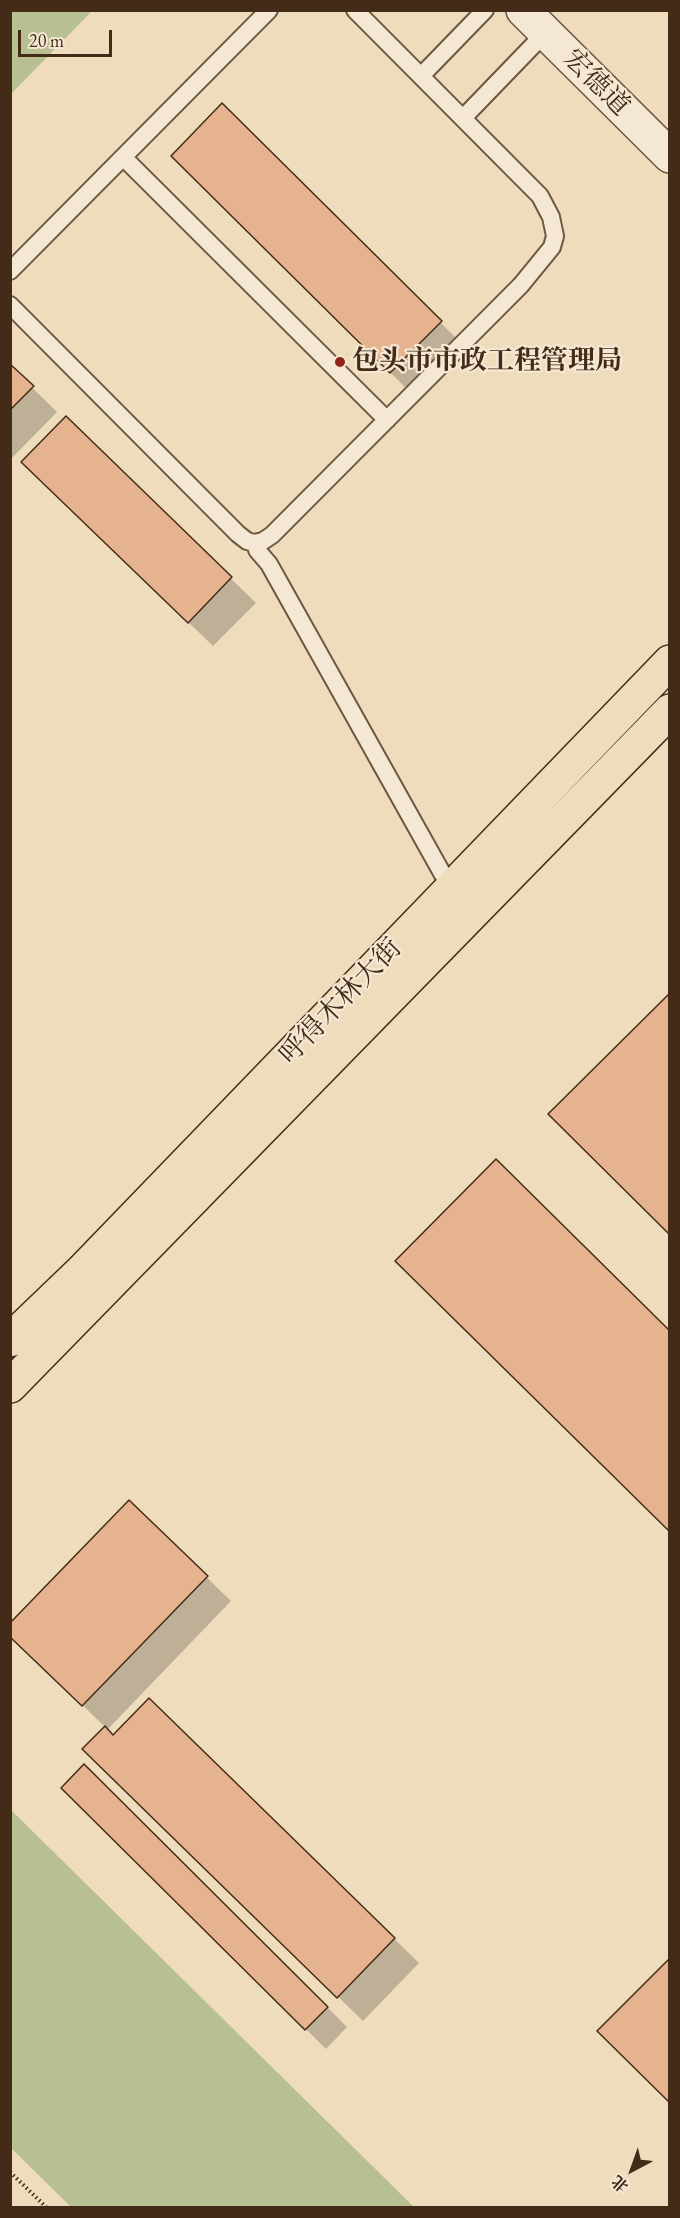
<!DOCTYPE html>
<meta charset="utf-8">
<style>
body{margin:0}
#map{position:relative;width:680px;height:2218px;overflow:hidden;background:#eedcbd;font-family:"EB Garamond","Noto Serif SC",serif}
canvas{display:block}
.frame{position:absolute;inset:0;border:12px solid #442b18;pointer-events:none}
.north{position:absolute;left:602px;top:2140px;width:60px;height:60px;-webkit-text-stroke:4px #f4e8d4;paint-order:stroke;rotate:221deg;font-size:16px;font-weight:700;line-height:24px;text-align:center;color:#442b18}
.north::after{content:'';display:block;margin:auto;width:21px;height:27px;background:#442b18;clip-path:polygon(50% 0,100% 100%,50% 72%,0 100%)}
.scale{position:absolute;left:18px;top:30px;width:94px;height:27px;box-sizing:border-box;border:3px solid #442b18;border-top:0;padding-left:8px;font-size:18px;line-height:21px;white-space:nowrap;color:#442b18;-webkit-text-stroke:4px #f4e8d4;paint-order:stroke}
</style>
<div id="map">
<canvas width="680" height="2218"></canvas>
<div class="frame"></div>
<div class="north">北</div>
<div class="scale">20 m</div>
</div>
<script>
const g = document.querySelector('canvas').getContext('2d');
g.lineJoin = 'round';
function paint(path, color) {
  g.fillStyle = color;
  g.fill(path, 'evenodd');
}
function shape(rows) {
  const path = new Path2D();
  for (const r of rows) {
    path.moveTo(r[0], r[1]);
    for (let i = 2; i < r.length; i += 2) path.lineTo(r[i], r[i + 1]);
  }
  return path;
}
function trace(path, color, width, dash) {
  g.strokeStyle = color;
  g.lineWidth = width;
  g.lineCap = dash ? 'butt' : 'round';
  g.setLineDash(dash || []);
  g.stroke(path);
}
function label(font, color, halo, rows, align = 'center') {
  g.font = font + ' "EB Garamond","Noto Serif SC",serif';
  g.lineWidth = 4.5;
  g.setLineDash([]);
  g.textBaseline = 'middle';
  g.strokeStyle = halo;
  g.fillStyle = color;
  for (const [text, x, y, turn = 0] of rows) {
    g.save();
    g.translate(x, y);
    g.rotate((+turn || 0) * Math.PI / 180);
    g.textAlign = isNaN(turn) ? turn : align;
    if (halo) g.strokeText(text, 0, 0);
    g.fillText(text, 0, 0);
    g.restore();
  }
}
paint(shape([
 [11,10,92,11,11,94,10,11],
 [11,1810,414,2207,71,2207,11,2148]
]), '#b8c092');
paint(shape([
 [222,105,465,347,415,397,173,156],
 [10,366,57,412,10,460],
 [66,418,256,603,213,646,47,486],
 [129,1502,231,1601,107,1730,113,1737,149,1700,419,1963,363,2021,109,1773,105,1727,30,1654],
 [84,1766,347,2027,326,2049,63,1788]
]), '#0003');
const building = shape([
 [222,103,442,321,390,373,171,156,222,103],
 [10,364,34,386,10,410,10,364],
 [66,416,232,577,188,623,21,462,66,416],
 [670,993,670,1235,548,1114,670,993],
 [496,1159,670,1331,670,1532,395,1261,496,1159],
 [129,1500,208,1576,82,1706,10,1637,10,1623,129,1500],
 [149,1698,395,1938,337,1998,82,1749,105,1726,113,1735,149,1698],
 [84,1764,328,2007,305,2030,61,1788,84,1764],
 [670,1958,670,2103,597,2031,670,1958]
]);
paint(building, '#e5b48f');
trace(building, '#442b18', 1.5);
const service = shape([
 [421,76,485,10],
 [463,118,545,33],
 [123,157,387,420],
 [10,271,269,10],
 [10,305,238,534,247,541,254,543,263,541,272,535,521,285,552,247,555,236,551,217,540,196,355,10],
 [257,550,269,564,451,889]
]);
const minor = shape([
 [523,10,670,156]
]);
const primary = shape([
 [10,1340,82,1271,670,662],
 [10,1386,670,711]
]);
trace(service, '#6e5741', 20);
trace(minor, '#6e5741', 36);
trace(primary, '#442b18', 36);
trace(shape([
 [10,2172,47,2208]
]), '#442b18', 4, [1.5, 3]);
trace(service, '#f4e8d4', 16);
trace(minor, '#f4e8d4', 33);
trace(primary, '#eedcbd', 33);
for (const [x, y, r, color] of [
 [340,362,6,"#8f2418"]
]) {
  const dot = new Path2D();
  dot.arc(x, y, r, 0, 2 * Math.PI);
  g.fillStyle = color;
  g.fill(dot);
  trace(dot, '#f4e8d4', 2);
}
label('27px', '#442b18', '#f4e8d4', [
 ["宏德道",596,83,45],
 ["呼得木林大街",341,1002,-46]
]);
label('bold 27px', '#442b18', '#f4e8d4', [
 ["包头市市政工程管理局",352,362]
], 'left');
</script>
